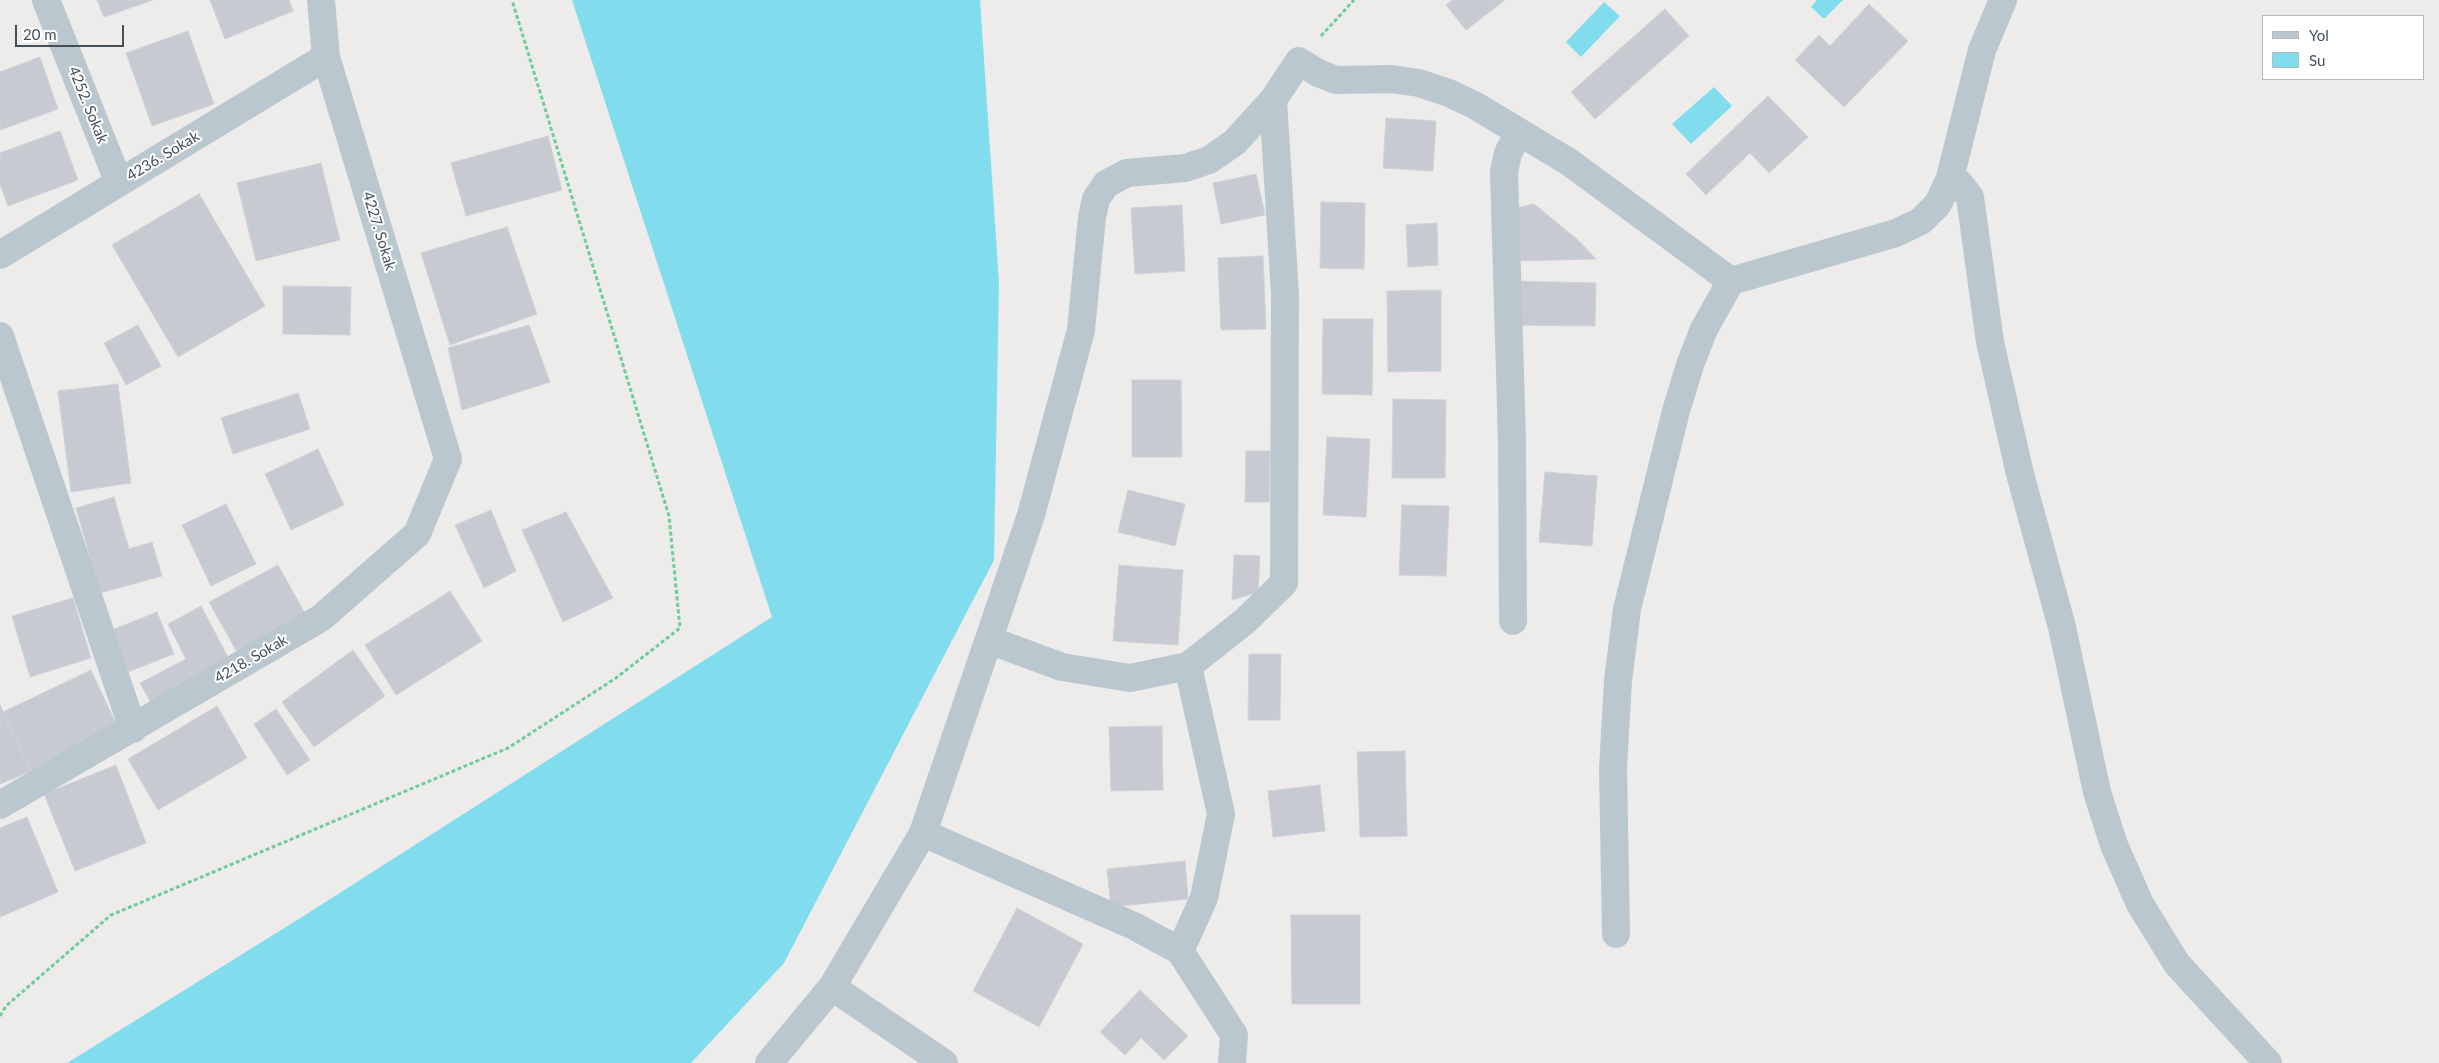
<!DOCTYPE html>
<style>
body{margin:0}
#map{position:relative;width:2439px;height:1063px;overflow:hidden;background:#eeebeb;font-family:Lato,sans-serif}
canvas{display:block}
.legend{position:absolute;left:2262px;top:15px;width:162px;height:65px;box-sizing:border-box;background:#fff;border:1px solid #b4b9bd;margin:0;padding:6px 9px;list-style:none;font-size:15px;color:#435059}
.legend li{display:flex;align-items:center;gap:10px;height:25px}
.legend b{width:25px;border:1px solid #b4b9bd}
.scale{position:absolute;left:15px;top:25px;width:109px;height:22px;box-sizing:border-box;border:2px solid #435059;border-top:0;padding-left:6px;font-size:15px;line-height:18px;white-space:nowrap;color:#435059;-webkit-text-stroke:4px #fff;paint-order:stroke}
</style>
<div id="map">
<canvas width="2439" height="1063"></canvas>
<ul class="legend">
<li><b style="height:6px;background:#bbc7cf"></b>Yol</li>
<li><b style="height:14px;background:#81ddee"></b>Su</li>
</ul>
<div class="scale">20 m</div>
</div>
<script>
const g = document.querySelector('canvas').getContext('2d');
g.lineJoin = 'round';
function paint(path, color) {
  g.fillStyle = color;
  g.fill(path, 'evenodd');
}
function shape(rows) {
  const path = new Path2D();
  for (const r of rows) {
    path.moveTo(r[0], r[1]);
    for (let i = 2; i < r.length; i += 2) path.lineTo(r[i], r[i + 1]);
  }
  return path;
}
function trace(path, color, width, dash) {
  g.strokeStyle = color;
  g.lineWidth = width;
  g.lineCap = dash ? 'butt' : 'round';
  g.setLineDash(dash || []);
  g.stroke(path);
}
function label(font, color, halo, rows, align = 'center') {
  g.font = font + ' Lato,sans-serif';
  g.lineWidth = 4;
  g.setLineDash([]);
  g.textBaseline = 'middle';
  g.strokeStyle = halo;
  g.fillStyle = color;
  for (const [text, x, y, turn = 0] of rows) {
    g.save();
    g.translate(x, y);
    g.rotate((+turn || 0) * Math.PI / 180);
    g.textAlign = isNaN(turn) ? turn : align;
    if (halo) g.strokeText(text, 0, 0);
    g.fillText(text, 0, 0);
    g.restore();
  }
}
paint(shape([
 [572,0,980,0,999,283,994,560,784,963,691,1063,67,1063,302,917,772,617],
 [1817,0,1843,0,1824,19,1811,7],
 [1604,2,1620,16,1581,57,1566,42],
 [1714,87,1732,106,1691,144,1672,124]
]), '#81ddee');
const building = shape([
 [97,0,153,0,104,17,97,0],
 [210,0,289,0,293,11,225,39,210,0],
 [1452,0,1505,0,1466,30,1446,5,1452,0],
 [1869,4,1908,41,1844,107,1795,60,1819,35,1830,46,1869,4],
 [1665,9,1689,36,1595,119,1571,92,1665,9],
 [188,31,214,104,152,126,126,53,188,31],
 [40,57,58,109,0,130,0,72,40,57],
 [1768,96,1808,137,1769,173,1750,153,1706,195,1686,174,1768,96],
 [1386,118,1436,121,1433,171,1383,168,1386,118],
 [60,131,78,180,8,206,0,184,0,153,60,131],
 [548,136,562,190,466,216,451,163,548,136],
 [321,163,340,240,256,261,237,183,321,163],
 [1256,174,1265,215,1221,224,1213,183,1256,174],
 [199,194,265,306,178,357,112,245,199,194],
 [1321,202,1365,203,1364,269,1320,268,1321,202],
 [1534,204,1578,240,1596,259,1514,261,1515,208,1534,204],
 [1182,205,1185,271,1135,274,1131,208,1182,205],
 [1437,223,1438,265,1408,267,1406,225,1437,223],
 [507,227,537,314,450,345,421,253,507,227],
 [1263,256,1266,329,1221,330,1218,258,1263,256],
 [1512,281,1596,283,1595,326,1511,325,1512,281],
 [283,286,351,287,350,335,283,334,283,286],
 [1441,290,1441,371,1388,372,1387,291,1441,290],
 [1323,319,1373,319,1372,395,1322,394,1323,319],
 [138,325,161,366,126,385,104,343,138,325],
 [529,325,550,382,462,410,448,348,529,325],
 [1132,380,1181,380,1182,457,1132,457,1132,380],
 [118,384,131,483,71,492,58,391,118,384],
 [298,393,310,429,233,454,221,418,298,393],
 [1393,399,1446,400,1445,478,1392,478,1393,399],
 [1327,437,1370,439,1366,517,1323,515,1327,437],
 [318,449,344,505,291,530,265,474,318,449],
 [1246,451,1270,451,1269,502,1245,502,1246,451],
 [1545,472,1597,476,1592,546,1539,542,1545,472],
 [1128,490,1185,504,1175,546,1118,532,1128,490],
 [114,497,129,549,152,542,162,576,100,593,76,508,114,497],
 [226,504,256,564,211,586,182,525,226,504],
 [1402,505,1449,506,1446,576,1399,575,1402,505],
 [491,510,516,571,484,588,455,525,491,510],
 [566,512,613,598,563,622,522,530,566,512],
 [1234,555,1260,556,1258,592,1232,600,1234,555],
 [278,565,306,615,237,652,209,602,278,565],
 [1119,565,1183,570,1178,645,1113,641,1119,565],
 [450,591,482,641,396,695,365,645,450,591],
 [73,598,91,658,30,677,12,616,73,598],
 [201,606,230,661,151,703,140,683,186,659,168,624,201,606],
 [157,612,174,654,128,672,112,630,157,612],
 [353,650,385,696,314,747,282,702,353,650],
 [1249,654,1281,654,1280,720,1248,720,1249,654],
 [91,670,119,730,31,771,3,712,91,670],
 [0,705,31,771,0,784,0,705],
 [217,706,247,758,158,810,128,759,217,706],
 [276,709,310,760,287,775,254,724,276,709],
 [1162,726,1163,790,1111,791,1109,727,1162,726],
 [1405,751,1407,836,1360,837,1357,752,1405,751],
 [116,765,146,843,75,871,44,794,116,765],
 [1320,785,1325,831,1273,837,1268,791,1320,785],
 [27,817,58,892,0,917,0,828,27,817],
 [1185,861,1188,899,1111,907,1107,869,1185,861],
 [1017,908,1083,944,1039,1027,973,991,1017,908],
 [1291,915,1360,915,1360,1004,1292,1004,1291,915],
 [1140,990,1188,1036,1164,1060,1141,1038,1125,1055,1100,1032,1140,990]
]);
paint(building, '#c7cad1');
trace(building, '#cfd2d7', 1);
trace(shape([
 [1321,36,1354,0],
 [0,1016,6,1006,111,915,508,748,616,678,680,628,669,516,512,0]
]), '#6dce99', 3, [4, 2.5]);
trace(shape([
 [46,0,119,183],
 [1950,178,1959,183,1970,197,1990,342,2020,474,2062,627,2097,792,2114,845,2140,904,2177,964,2268,1063],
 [0,255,326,57],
 [0,336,133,729],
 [1513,621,1512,442,1504,172,1508,153,1519,133],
 [989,640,1062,667,1130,678,1188,666],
 [0,805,321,618,417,534,448,459,326,57,321,0],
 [923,833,1134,926,1180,951],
 [1616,934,1613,768,1618,681,1627,609,1676,411,1690,365,1704,329,1731,281,1896,233,1921,221,1938,204,1950,178,1982,50,2003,0],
 [832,987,944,1063],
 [769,1063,832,987,923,833,1031,515,1081,330,1092,217,1096,199,1106,184,1127,173,1185,168,1209,160,1235,142,1273,100,1299,61,1318,73,1336,80,1391,79,1419,83,1449,93,1476,106,1569,162,1731,281],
 [1232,1063,1234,1035,1180,951,1204,898,1221,814,1188,666,1245,621,1284,583,1285,295,1273,100]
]), '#bbc7cf', 28);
label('15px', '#435059', '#fff', [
 ["4252. Sokak",88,105,68],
 ["4236. Sokak",163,156,-31],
 ["4227. Sokak",379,231,73],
 ["4218. Sokak",251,659,-30]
]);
</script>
